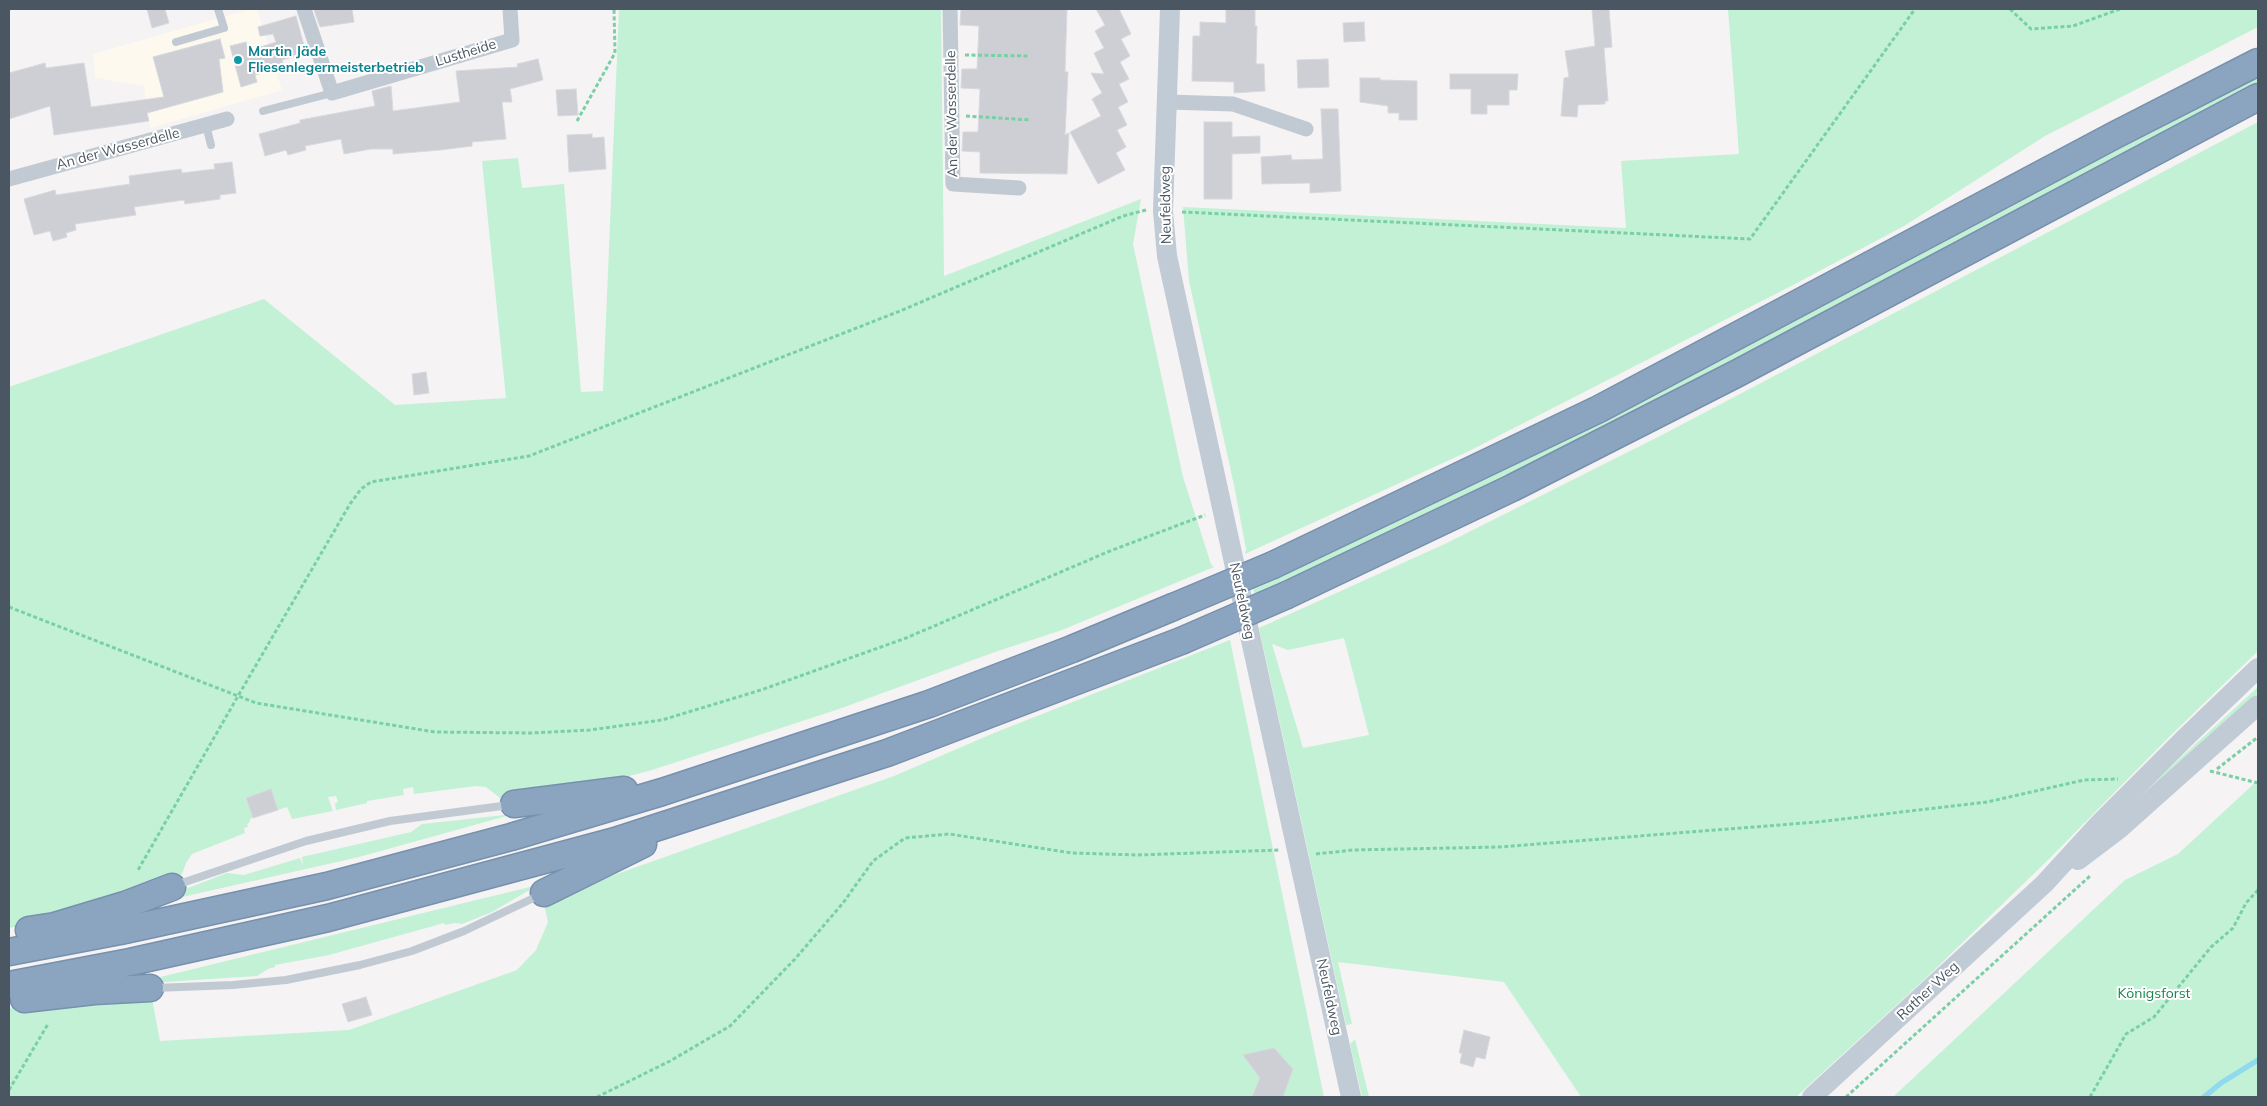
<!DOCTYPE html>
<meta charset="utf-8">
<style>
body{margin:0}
#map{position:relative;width:2267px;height:1106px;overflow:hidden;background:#f5f3f3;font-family:Mulish,sans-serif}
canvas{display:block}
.frame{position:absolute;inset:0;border:10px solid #4a5661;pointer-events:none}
</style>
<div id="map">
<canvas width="2267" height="1106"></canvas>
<div class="frame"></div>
</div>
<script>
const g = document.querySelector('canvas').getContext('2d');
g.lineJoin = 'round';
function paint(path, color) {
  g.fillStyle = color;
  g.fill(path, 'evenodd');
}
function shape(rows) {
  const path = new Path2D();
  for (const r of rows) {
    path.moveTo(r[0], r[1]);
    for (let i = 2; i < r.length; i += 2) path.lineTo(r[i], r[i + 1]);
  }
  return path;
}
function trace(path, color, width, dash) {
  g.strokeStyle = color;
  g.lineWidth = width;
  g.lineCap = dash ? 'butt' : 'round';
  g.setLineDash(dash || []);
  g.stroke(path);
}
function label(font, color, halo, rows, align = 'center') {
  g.font = font + ' Mulish,sans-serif';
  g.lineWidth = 4;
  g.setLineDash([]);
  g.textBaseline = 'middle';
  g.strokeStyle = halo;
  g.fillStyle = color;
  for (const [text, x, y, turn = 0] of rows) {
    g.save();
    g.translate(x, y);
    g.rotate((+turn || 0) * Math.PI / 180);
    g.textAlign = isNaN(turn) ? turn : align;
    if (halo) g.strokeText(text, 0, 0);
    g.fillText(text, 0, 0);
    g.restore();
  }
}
paint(shape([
 [251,9,257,9,282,90,150,128,144,86,95,78,93,54]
]), '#fdf9ef');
paint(shape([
 [619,9,941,9,944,276,1141,199,1133,244,1183,477,1211,564,1214,567,1062,630,995,652,839,709,652,770,595,785,516,798,500,798,486,787,476,786,414,794,413,787,403,789,404,795,367,801,367,803,336,810,335,803,338,802,336,796,328,797,333,811,292,819,287,807,278,810,271,790,246,798,253,818,250,819,250,822,247,824,248,827,244,828,245,833,192,854,186,863,182,874,135,893,50,919,9,928,9,387,264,299,395,405,506,398,482,161,518,158,522,188,564,184,581,392,603,391],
 [1728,9,2258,9,2258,27,2045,136,1904,226,1795,284,1469,451,1245,554,1246,549,1234,485,1189,281,1183,207,1626,228,1621,161,1739,154],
 [2258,76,2258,85,1826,314,1458,502,1255,595,1252,586,1380,529,1603,421,1905,263,2183,114],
 [2258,122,2258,651,2170,736,2050,858,1927,977,1796,1097,1581,1097,1504,982,1338,962,1352,1024,1346,1025,1259,628,1447,543,1660,436],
 [1344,638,1369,735,1303,748,1272,644,1288,650],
 [1230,640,1324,1097,9,1097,9,1008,140,982,538,885,492,912,462,924,455,923,445,925,444,923,329,955,275,965,275,967,268,969,257,976,149,983,160,1041,349,1030,517,970,536,950,548,922,544,904,549,898,894,776,994,733],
 [2258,687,2258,693,2146,793,2144,791],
 [2258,780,2258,1097,1893,1097,2125,880,2178,854],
 [514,814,359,857,169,900,170,895,227,873,244,875,300,858,303,866,302,857,411,832,422,824],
 [1355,1039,1369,1097,1362,1097,1350,1044]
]), '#c3f1d5');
trace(shape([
 [2204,1097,2221,1083,2258,1060]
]), '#90daee', 5.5);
const building = shape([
 [147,9,165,9,169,23,152,28,147,9],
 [319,9,352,9,354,22,320,27,314,10,319,9],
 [961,9,1067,9,1065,72,1068,72,1065,135,1069,133,1067,174,980,173,980,152,962,151,963,132,978,132,980,89,961,88,962,69,977,69,979,26,960,25,961,9],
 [1096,9,1119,9,1131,34,1121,39,1130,56,1120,62,1129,79,1119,84,1128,102,1118,107,1127,125,1117,130,1126,147,1116,153,1125,170,1098,184,1070,132,1101,116,1092,99,1102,93,1091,73,1104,74,1094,53,1104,48,1095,31,1105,25,1096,9],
 [1226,9,1255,9,1255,26,1257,26,1256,64,1264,64,1265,91,1234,93,1234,82,1192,81,1193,36,1200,36,1200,22,1226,23,1226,9],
 [1592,9,1609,9,1612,47,1604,48,1608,101,1605,101,1605,104,1578,105,1577,117,1561,116,1564,78,1569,77,1565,51,1595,46,1592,9],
 [296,16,306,53,282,60,284,66,255,75,257,82,241,87,230,46,246,42,248,51,276,42,273,34,260,36,258,27,296,16],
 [1364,22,1365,41,1344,42,1343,23,1364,22],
 [220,39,225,58,219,59,223,92,147,113,149,121,54,135,50,106,9,119,9,73,45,63,46,68,84,63,91,107,164,97,153,57,220,39],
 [538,59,543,80,510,89,512,102,502,102,506,139,472,142,472,146,440,150,393,154,393,149,371,149,344,154,341,139,305,146,306,150,288,155,286,150,265,156,259,134,300,123,300,120,375,106,372,91,391,86,393,111,460,102,456,71,518,67,517,64,538,59],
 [1328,59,1329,87,1298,88,1297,60,1328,59],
 [1450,74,1518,74,1517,90,1509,90,1509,105,1487,105,1487,114,1471,114,1471,89,1450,89,1450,74],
 [1360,78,1380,78,1380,80,1417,81,1417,120,1399,120,1399,113,1388,113,1388,106,1360,102,1360,78],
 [576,89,578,115,558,116,556,90,576,89],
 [1321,109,1338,109,1341,191,1310,193,1310,183,1262,184,1261,157,1291,155,1292,160,1323,159,1321,109],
 [1204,122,1232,122,1232,137,1260,136,1260,153,1232,154,1232,199,1204,199,1204,122],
 [592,134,592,138,604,137,606,169,569,172,567,135,592,134],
 [232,162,236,193,220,195,220,199,185,204,184,200,134,207,136,215,75,224,76,230,66,233,67,237,53,241,50,231,34,235,24,199,55,190,56,195,130,184,129,176,181,169,182,173,215,169,214,164,232,162],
 [426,372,429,393,414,395,412,374,426,372],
 [271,789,278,810,253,818,246,798,271,789],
 [366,997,372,1015,348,1022,342,1004,366,997],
 [1464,1030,1490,1037,1485,1059,1476,1057,1473,1067,1460,1063,1462,1053,1459,1053,1464,1030],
 [1274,1048,1293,1069,1283,1097,1252,1097,1260,1078,1243,1055,1274,1048]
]);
paint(building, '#cdcfd5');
trace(building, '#d7d9de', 1);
const highway = shape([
 [1273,565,1599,409,2115,135,2258,62],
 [1287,595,1512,488,1736,374,2258,97],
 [514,804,624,790],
 [544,893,643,844],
 [29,930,55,926,125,905,172,887],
 [9,952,120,931,327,886,511,837,662,792,929,704,1072,649,1173,607],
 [9,985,130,962,328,918,615,841,887,753,1181,641],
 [24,999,94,991,150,988]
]);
trace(highway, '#7690ad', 29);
trace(shape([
 [2010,9,2031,29,2073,26,2120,9],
 [965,55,1030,56],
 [966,116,1031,120],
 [577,121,615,53,614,9],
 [1146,210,1123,216,900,311,529,456,371,482,361,489,350,504,238,696,256,703,435,732,532,733,590,730,662,720,761,690,906,638,1110,551,1205,515],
 [1182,212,1750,239,1915,9],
 [9,607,238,696,138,870],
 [2217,769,2258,737],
 [2210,771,2258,783],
 [1316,854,1353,850,1500,847,1817,822,1987,802,2084,780,2118,779],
 [9,1090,48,1024],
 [597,1097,670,1061,730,1026,795,959,843,903,873,861,905,838,949,834,1072,853,1138,855,1279,850],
 [1846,1097,2090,876],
 [2090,1097,2126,1034,2154,1017,2211,947,2233,928,2246,903,2258,890]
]), '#7ad0a6', 3, [4, 2.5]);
trace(shape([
 [176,42,224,28,218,9],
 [263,111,332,93],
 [206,125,211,145],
 [176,885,306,841,390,821,509,805],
 [154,988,233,985,286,980,360,965,412,951,464,931,540,895]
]), '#c1cad2', 8);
trace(shape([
 [304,9,332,93,512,40,510,9],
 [950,9,953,184,1019,188],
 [1167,102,1233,104,1306,129],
 [9,179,227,119]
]), '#c1cad2', 15);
trace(shape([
 [1170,9,1163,211,1167,256,1351,1097],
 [2078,860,2119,829,2258,705],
 [1812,1097,2044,884,2099,824,2185,738,2258,668]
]), '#c1cbd6', 20);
trace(highway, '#8ba5c1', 26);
const highwayBridge = shape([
 [1173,607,1273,565],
 [1181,641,1287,595]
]);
trace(highwayBridge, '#7690ad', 29, []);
trace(highwayBridge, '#8ba5c1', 26);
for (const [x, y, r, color] of [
 [238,60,5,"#0f9aa8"]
]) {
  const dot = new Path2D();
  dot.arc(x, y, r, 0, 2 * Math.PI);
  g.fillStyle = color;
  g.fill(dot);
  trace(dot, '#fff', 2);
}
label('bold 14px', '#0d838f', '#fff', [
 ["Martin Jäde",248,52],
 ["Fliesenlegermeisterbetrieb",248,68]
], 'left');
label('14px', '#4a5661', '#fff', [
 ["Lustheide",466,53,-17],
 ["An der Wasserdelle",952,114,-91],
 ["An der Wasserdelle",118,149,-15],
 ["Neufeldweg",1166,205,-91],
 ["Neufeldweg",1242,601,78],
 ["Rather Weg",1928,991,-43],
 ["Neufeldweg",1329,997,78]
]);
label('14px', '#17864f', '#fff', [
 ["Königsforst",2154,994]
]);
</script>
